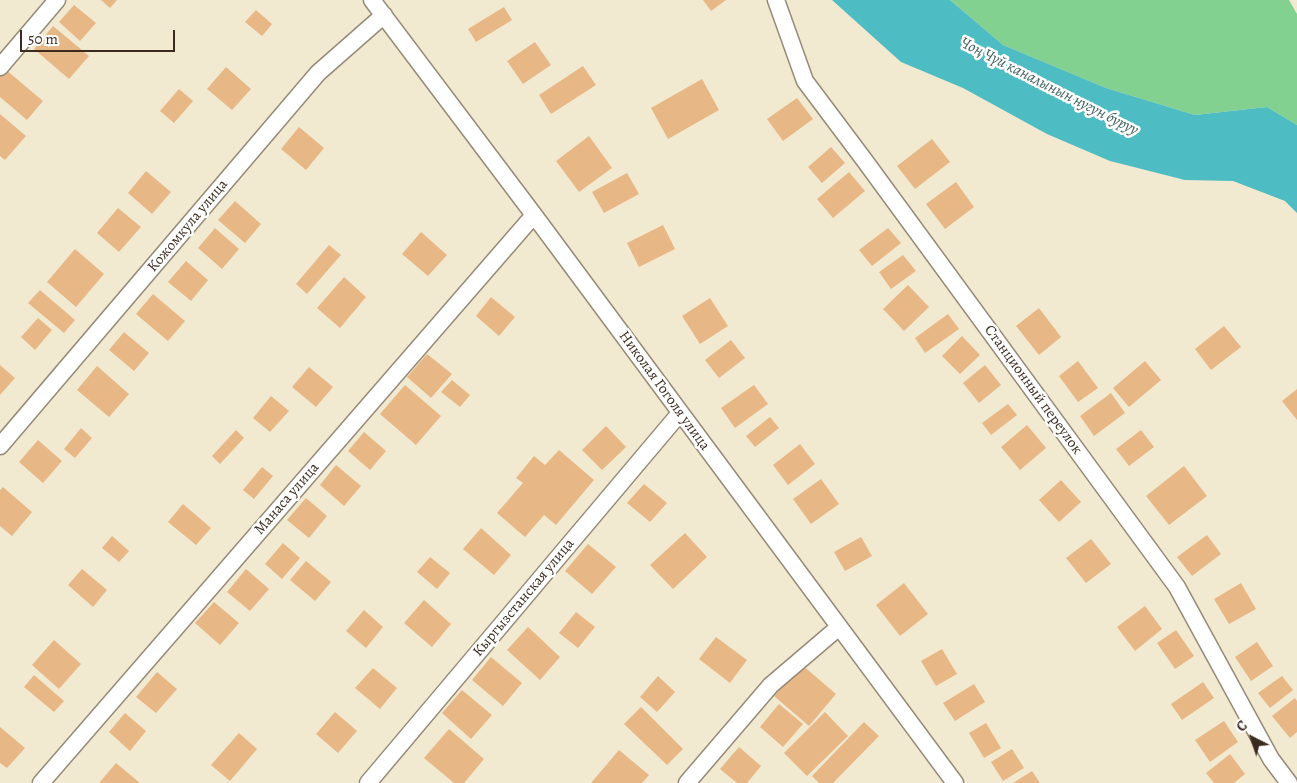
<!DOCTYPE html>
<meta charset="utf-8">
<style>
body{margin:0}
#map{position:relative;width:1297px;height:783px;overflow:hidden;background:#f2e9d1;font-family:Alegreya,serif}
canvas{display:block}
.north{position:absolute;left:1227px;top:713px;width:50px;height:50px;-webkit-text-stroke:4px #fff;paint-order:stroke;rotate:319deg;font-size:14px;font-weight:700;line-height:20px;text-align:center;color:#3b2a1e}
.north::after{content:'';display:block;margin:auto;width:18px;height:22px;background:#3b2a1e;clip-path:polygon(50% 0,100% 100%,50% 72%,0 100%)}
.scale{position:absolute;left:20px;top:30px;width:155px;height:22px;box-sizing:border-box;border:2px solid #3b2a1e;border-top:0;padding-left:6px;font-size:15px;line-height:18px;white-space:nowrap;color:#3b2a1e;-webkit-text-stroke:4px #fff;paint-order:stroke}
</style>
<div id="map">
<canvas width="1297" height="783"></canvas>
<div class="north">С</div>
<div class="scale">50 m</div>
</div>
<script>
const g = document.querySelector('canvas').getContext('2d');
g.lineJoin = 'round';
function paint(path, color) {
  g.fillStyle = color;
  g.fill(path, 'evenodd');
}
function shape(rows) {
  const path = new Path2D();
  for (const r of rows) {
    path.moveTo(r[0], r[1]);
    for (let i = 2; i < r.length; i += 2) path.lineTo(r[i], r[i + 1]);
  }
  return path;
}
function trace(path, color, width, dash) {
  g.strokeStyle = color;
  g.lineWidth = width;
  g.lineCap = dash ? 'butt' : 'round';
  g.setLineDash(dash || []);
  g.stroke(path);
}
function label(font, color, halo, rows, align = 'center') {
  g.font = font + ' Alegreya,serif';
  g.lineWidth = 5;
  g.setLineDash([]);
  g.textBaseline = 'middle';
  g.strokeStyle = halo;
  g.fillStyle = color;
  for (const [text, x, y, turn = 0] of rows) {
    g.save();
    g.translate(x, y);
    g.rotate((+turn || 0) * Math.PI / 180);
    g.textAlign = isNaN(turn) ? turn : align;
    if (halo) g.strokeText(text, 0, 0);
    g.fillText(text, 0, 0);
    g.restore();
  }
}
paint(shape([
 [950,0,1289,0,1297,14,1297,125,1267,107,1195,115,1106,88,1003,45]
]), '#82d191');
paint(shape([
 [832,0,950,0,1003,45,1106,88,1195,115,1267,107,1297,125,1297,213,1285,201,1233,181,1185,180,1110,161,1047,134,963,88,901,62]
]), '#4dbcc3');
paint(shape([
 [101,0,117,0,110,8],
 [703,0,726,0,711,11],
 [74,5,96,23,80,41,59,22],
 [504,7,512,20,476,42,468,29],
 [256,10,272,24,262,36,245,22],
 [53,26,89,56,69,79,34,49],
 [535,42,551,65,523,84,507,61],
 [583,66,596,85,551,114,539,95],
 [226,67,251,89,232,110,207,89],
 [5,69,43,101,27,120,0,97,0,75],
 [702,79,719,110,668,139,651,108],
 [179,89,193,101,174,123,160,111],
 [797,98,813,119,783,141,767,119],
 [0,114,26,136,5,160,0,156],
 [299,127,324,148,306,170,281,149],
 [589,136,612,168,579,192,556,161],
 [932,139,950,162,915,189,897,166],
 [831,147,845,163,822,183,808,167],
 [146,171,171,192,152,214,128,193],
 [849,172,865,191,833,218,817,199],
 [627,173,639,194,604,213,592,192],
 [956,182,974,207,945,229,926,204],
 [235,201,261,224,245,243,218,220],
 [118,208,141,227,119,252,97,233],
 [663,225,675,249,639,267,627,243],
 [215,228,239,249,222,269,198,248],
 [888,228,901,243,872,266,859,250],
 [421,232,447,255,428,276,402,254],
 [329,245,341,255,307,294,296,284],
 [75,249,104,274,76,307,47,282],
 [903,255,916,271,891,289,879,272],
 [186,261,208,280,191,301,168,282],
 [344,277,366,297,340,328,317,308],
 [908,285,929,307,904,331,883,309],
 [40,290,75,320,64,333,28,303],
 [153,294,185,321,168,341,136,314],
 [491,297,515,317,499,336,476,316],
 [710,298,728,326,700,344,682,316],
 [1039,308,1061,337,1039,355,1016,326],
 [948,314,959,329,925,353,915,338],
 [38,318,52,330,35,350,21,337],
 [1224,326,1241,347,1211,370,1195,349],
 [124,332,149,353,134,371,109,350],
 [962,336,980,355,960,374,942,356],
 [731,340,745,358,719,378,705,360],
 [427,354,452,374,431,398,407,377],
 [1078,361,1098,388,1078,402,1059,376],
 [1145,361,1161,380,1129,407,1113,388],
 [0,365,15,378,0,395],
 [985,365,1001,385,979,403,963,383],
 [97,366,129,394,109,417,77,390],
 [309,367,333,387,316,407,292,387],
 [452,380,470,395,460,407,441,392],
 [405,385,441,416,416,445,380,414],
 [754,385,768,404,735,428,721,408],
 [1297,389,1297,420,1282,401],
 [1111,393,1125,413,1094,436,1080,416],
 [271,396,289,411,270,432,253,418],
 [1008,404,1017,415,991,435,982,423],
 [770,417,779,428,755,447,746,436],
 [1027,425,1046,448,1020,470,1001,447],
 [606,426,626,447,602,470,582,450],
 [81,428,92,438,75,458,64,449],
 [236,430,244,438,220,464,212,456],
 [1141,430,1154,447,1129,466,1116,449],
 [364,432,386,451,370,470,348,451],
 [38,440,62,461,43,483,19,462],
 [800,444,815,464,788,485,773,465],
 [559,450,594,480,556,525,544,515,525,537,497,513,523,483,516,478,534,456,545,465],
 [336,465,361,486,344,506,320,485],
 [1184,466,1207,496,1169,525,1146,496],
 [262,467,273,476,254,499,243,490],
 [821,479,839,504,811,524,793,499],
 [1061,480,1081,502,1059,522,1039,500],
 [644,484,667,503,650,522,627,503],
 [3,487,32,512,12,536,0,526,0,490],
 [306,498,327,516,309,538,287,520],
 [183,504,211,528,196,545,168,522],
 [481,528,511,555,494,575,463,549],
 [685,533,707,557,673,589,650,565],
 [1207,535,1221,554,1192,576,1177,557],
 [112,536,129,551,119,562,102,548],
 [861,537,872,556,845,571,834,552],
 [1091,539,1111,564,1086,583,1066,558],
 [283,543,300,558,282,579,265,564],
 [588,544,616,567,592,594,565,571],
 [430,557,450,573,437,589,417,572],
 [306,561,331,582,315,601,290,580],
 [82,569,107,590,93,607,68,585],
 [246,569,269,589,250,611,227,592],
 [904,583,928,614,900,636,876,605],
 [1241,583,1256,609,1229,624,1214,599],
 [424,600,451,624,432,647,404,623],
 [214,602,239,623,220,645,195,623],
 [1145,606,1162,629,1135,651,1117,627],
 [364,610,383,627,366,648,346,631],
 [576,612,595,627,578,648,559,633],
 [528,627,560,657,540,680,507,650],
 [1176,630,1194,656,1175,669,1157,643],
 [716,637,747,660,730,683,699,659],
 [54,640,81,664,59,689,32,665],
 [1257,642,1273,666,1251,681,1235,657],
 [942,649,957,674,936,686,921,661],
 [491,657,522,683,503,706,472,680],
 [801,664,836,694,809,726,774,696],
 [373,668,397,688,380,709,355,688],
 [157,672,177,689,156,713,136,697],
 [34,675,64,701,54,712,24,687],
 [658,676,675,692,657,712,640,697],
 [1282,676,1293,690,1270,708,1258,693],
 [1203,682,1214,698,1182,720,1171,704],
 [974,684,985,702,955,721,943,703],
 [462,690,492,715,471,739,442,713],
 [1295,698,1297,701,1297,732,1290,738,1272,716],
 [779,704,803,724,783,747,760,727],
 [641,707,683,749,667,765,624,724],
 [335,712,357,731,338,753,316,734],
 [825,712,848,736,807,776,784,753],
 [125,713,146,731,130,751,109,732],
 [1224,721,1238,742,1210,762,1195,740],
 [864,722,879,736,833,783,819,783,812,776],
 [986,723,1001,748,984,758,969,733],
 [0,727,25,748,7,768,0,763],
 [449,729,484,759,464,783,454,783,424,758],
 [239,733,257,749,230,781,211,765],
 [739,747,761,766,747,783,737,783,720,769],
 [1012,749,1024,768,1003,781,991,762],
 [619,750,649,775,642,783,591,783],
 [1230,754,1245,774,1234,783,1214,783,1206,773],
 [116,763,140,783,99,783],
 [1032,771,1040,783,1013,783]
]), '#e7b886');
const minor = shape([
 [372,0,534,215,955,783],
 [776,0,805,81,865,161,1177,587,1271,759,1289,783],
 [0,67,57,0],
 [0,446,318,73,384,15],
 [41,783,534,215],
 [368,783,680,413],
 [687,783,771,685,839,627]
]);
trace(minor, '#968a78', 19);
trace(minor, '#fff', 16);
label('15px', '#3b2a1e', '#fff', [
 ["Кожомкула улица",188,226,-50],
 ["Станционный переулок",1033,390,54],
 ["Николая Гоголя улица",664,391,54],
 ["Манаса улица",287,499,-49],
 ["Кыргызстанская улица",524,598,-50]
]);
label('italic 16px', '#426460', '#fff', [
 ["Чоң Чүй каналынын нугун буруу",1049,87,27]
]);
</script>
